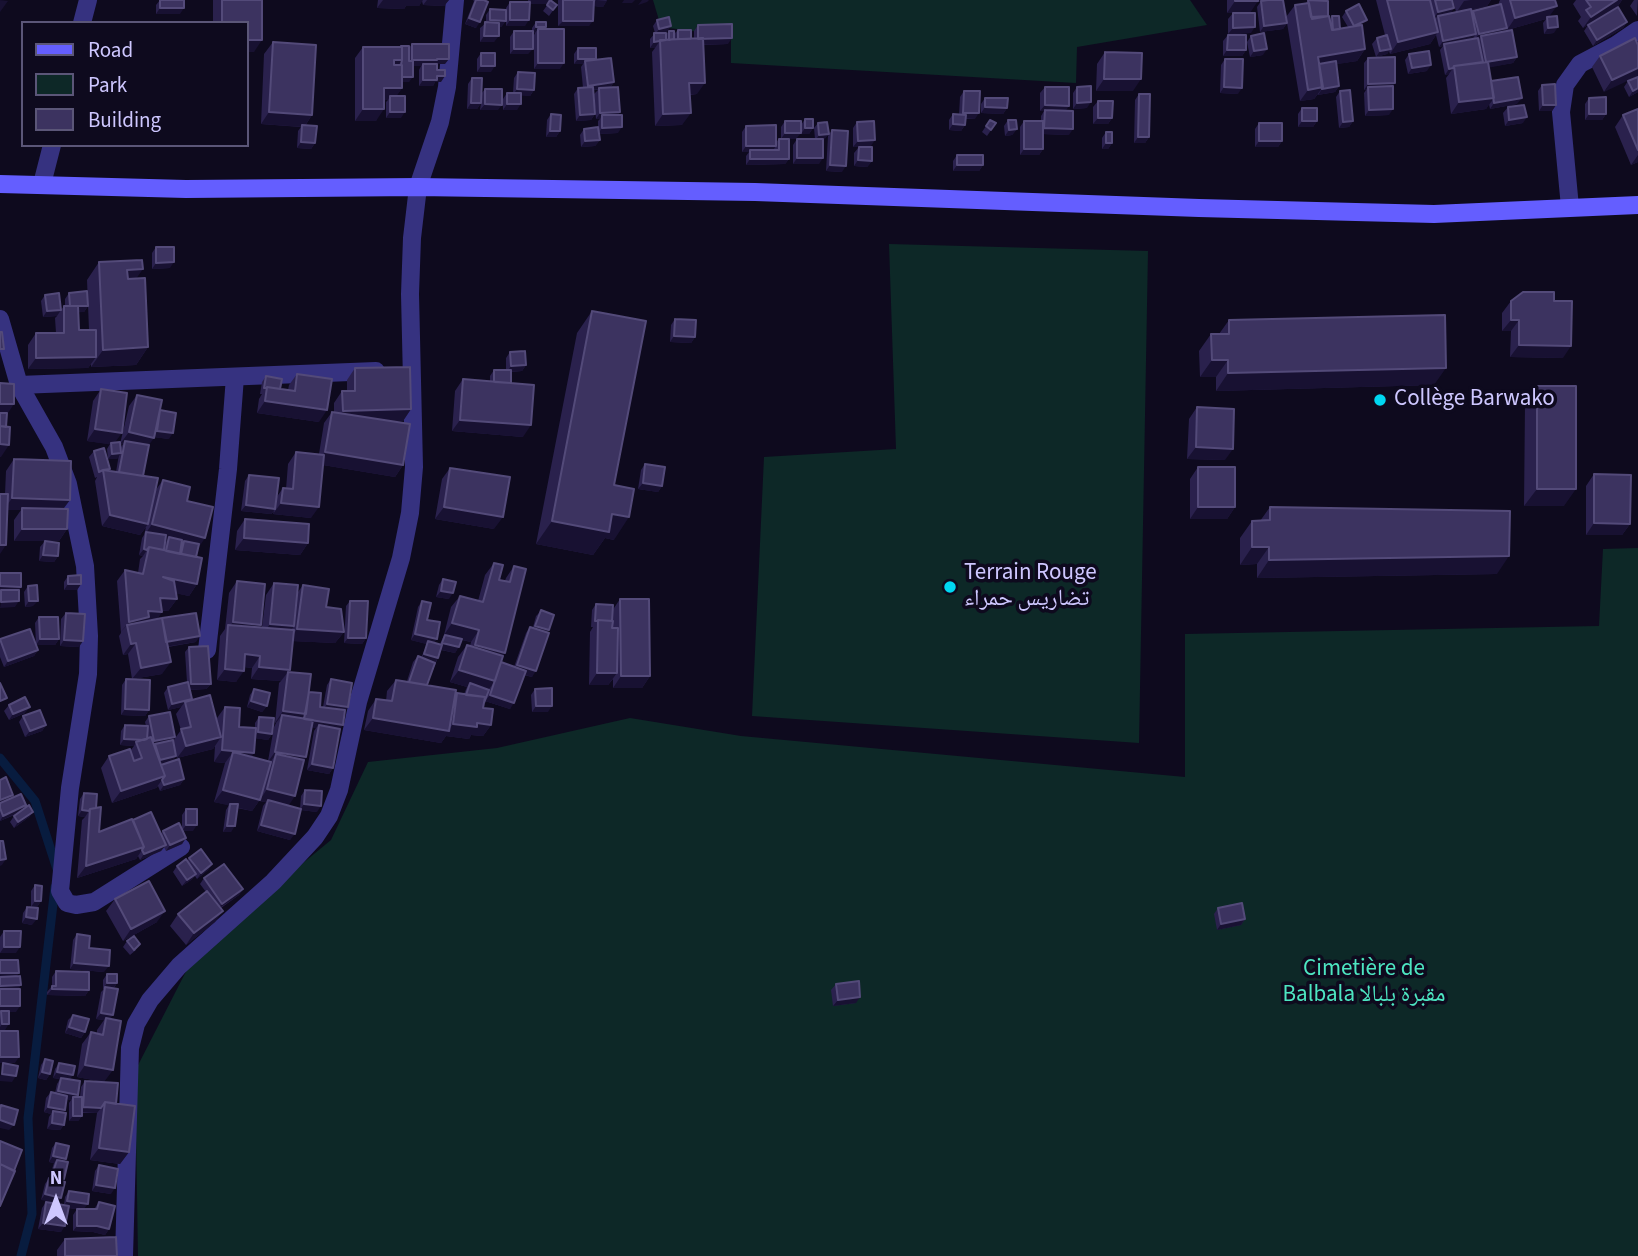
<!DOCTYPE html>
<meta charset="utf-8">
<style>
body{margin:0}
#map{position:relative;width:1638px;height:1256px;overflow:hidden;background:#0e0a1e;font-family:"Source Sans 3",sans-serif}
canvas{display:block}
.legend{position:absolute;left:21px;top:21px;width:228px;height:126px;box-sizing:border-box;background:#0e0a1e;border:2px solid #5b5678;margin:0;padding:9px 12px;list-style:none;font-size:21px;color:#cec7ff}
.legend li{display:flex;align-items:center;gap:14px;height:35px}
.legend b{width:35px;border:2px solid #5b5678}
.north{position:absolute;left:21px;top:1165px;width:70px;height:70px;-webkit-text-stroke:5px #0e0a1e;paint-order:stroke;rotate:0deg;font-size:19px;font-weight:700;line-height:28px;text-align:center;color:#cec7ff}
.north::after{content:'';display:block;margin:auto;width:24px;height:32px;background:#cec7ff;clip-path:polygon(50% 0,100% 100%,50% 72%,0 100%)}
</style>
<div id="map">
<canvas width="1638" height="1256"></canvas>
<ul class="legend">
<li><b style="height:9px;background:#645eff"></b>Road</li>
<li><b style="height:19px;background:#0d2827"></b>Park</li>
<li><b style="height:19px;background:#3c3360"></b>Building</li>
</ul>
<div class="north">N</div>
</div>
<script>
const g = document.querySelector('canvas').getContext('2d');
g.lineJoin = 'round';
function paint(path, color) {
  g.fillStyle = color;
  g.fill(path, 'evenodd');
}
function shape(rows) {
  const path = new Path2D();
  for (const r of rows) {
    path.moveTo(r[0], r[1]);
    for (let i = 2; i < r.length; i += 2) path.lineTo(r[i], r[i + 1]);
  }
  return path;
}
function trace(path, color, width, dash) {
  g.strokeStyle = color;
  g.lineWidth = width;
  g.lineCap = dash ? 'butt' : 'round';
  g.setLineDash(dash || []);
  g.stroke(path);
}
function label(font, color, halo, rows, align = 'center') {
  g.font = font + ' "Source Sans 3","Noto Naskh Arabic",sans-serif';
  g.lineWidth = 7;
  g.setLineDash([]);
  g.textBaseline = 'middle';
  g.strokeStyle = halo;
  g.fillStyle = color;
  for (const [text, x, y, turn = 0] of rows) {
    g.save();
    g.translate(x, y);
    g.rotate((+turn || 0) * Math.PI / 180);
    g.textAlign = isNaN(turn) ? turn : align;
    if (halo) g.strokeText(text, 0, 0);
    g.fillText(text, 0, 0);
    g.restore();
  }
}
paint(shape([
 [653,0,1190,0,1207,25,1077,47,1076,83,731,63,731,36,661,27],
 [889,244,1148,251,1139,743,752,716,764,457,896,449],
 [1638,548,1638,1256,138,1256,135,1071,197,950,331,840,368,762,497,748,630,718,741,736,1185,777,1185,634,1599,626,1603,549]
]), '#0d2827');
trace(shape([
 [0,758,35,801,57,869],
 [21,1256,32,1214,28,1118,55,887]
]), '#081c3f', 9);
trace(shape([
 [82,23,88,0],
 [42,184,52,145],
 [1570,207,1561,112,1565,85,1580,64,1616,45,1638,30],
 [0,319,19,385,54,447,68,484,85,566,89,636,88,674,70,788,60,891,67,903,76,905,94,902,181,847],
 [19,385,376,371],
 [207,650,228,469,235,377],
 [124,1256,130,1048,136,1024,150,1000,179,966,273,882,315,837,329,816,339,790,358,702,401,558,410,513,414,467,410,294,412,238,418,187,440,122,447,87,455,0]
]), '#363280', 18);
trace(shape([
 [0,184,186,189,418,187,755,192,1199,208,1434,214,1638,205]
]), '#645eff', 18);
paint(shape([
 [160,0,180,14,156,14,156,5],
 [213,0,262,0,254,52,247,52,247,23,213,23],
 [378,0,449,0,444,6,423,5,422,1,419,6,406,6,404,9,377,8],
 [473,0,486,0,476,28,465,24,474,1],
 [528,0,552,0,557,5,549,16,543,11,548,4,530,4,525,26,506,26,506,8,510,2,528,2],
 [558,0,607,0,603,7,594,6,589,26,558,26],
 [1227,0,1265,0,1287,23,1283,29,1260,32,1257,7,1261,1,1227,13],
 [1308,0,1328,16,1330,19,1332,16,1340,29,1348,27,1342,17,1346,11,1363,26,1362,26,1365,49,1357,61,1336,64,1339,86,1335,92,1318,95,1318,94,1314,99,1300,101,1286,17,1295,5,1306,3],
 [1376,0,1452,0,1454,8,1450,13,1456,12,1453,0,1491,0,1487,6,1471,10,1472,12,1473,11,1499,4,1499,2,1500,0,1555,0,1549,17,1554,33,1544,34,1543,23,1546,19,1507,30,1506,29,1504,32,1517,57,1513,63,1489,67,1491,81,1517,104,1490,109,1489,104,1486,109,1451,114,1446,78,1449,74,1445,75,1440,50,1443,46,1439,47,1436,35,1430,44,1390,54,1389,51,1387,54,1376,57,1372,44,1377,38,1385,35],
 [1576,0,1622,0,1618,6,1583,28,1578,21,1581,17,1573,4],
 [1634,0,1638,0,1637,16,1630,6],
 [490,9,506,21,501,27,499,27,494,42,480,42,480,28,486,23,486,15],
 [1233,13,1251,33,1228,34,1228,19],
 [657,20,667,32,662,33,666,34,669,31,674,34,678,30,691,39,694,39,694,31,698,25,728,44,703,45,697,94,690,95,682,125,655,126,652,52,655,48,650,48,650,39,655,33,653,26],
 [536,22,545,29,560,69,534,69,534,35,535,33,533,33,528,54,510,54,510,37,514,31,532,31,532,28],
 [1627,22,1623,28,1593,46,1584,31,1588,25],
 [1228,35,1246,50,1242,56,1223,56,1223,41],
 [1251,36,1263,55,1250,57,1247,42],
 [273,42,312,115,305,126,315,143,311,149,297,148,298,131,301,127,261,124,264,54],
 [412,44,445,64,437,64,437,70,441,82,435,82,433,86,419,86,419,70,421,66,413,66,409,82,402,82,402,88,396,96,401,118,386,118,386,102,388,100,384,100,376,121,355,121,355,58,363,47,409,48],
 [1638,45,1604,92,1592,67,1600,56],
 [578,48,596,59,595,60,614,82,610,88,620,112,618,115,618,133,599,134,600,140,595,146,581,147,580,135,584,129,598,128,598,121,600,119,596,119,594,94,598,90,593,90,595,114,591,120,576,121,574,94,578,88,583,88,581,67,583,64,574,64,574,54],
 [1105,52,1133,91,1096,91,1097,64],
 [481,53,491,72,477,72,477,59],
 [1409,54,1427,71,1408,74,1405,60],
 [1368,58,1393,86,1389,115,1365,116,1364,93,1366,90,1364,90,1364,63],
 [1225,59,1238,94,1220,93,1221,65],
 [518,72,534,90,530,96,521,95,517,110,503,110,503,99,507,93,513,93,514,78],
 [1638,77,1638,92,1629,97,1624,87,1628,81],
 [472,78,481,94,485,89,498,110,480,110,481,103,477,109,467,109,468,84],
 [1542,85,1556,105,1552,111,1539,111,1538,91],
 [1045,87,1066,111,1069,135,1043,134,1043,149,1039,155,1020,155,1020,127,1024,121,1041,121,1041,116,1044,111,1040,111,1040,93],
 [1077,87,1087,108,1073,109,1073,93],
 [964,91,975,119,965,119,965,125,961,131,949,130,949,120,953,114,959,115,960,97],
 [1340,91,1353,121,1349,127,1339,128,1336,97],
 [1139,94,1149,137,1145,143,1134,143,1135,100],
 [985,98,1007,108,1003,114,981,113,981,104],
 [1589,98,1606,114,1602,120,1585,120,1585,104],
 [1098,101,1112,118,1108,124,1093,124,1093,107],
 [1508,107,1523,123,1505,126,1503,113],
 [1302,108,1317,121,1313,127,1298,127,1298,114],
 [1638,109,1638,162,1631,165,1615,127,1623,115],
 [551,114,560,131,556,137,546,137,547,120],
 [805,119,813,128,809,134,801,134,801,125],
 [990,120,996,123,987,136,982,132],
 [1008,120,1017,129,1012,135,1005,136,1004,126],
 [785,121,796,139,781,139,781,127],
 [857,122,871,146,853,147,853,128],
 [818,123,829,134,823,140,819,164,793,164,793,145,797,139,815,139,814,128],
 [1259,123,1282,141,1278,147,1255,147,1255,129],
 [746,126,776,142,779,139,789,159,785,164,746,165,746,156,749,152,742,152,742,132],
 [832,130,842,172,826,171,828,136],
 [1106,132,1112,143,1108,149,1102,149,1102,138],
 [859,147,872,161,867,167,854,166,854,153],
 [957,155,983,165,979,171,953,171,953,161],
 [156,247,170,268,152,269,152,253],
 [99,262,136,278,148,347,136,365,91,367,91,364,88,368,28,369,28,345,36,333,56,333,55,318,57,316,43,317,41,301,45,295,61,310,64,306,65,306,65,299,69,293,88,306,84,312,78,312,79,330,89,330,87,280],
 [1511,301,1554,301,1563,358,1510,357,1511,331,1502,331,1502,313],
 [592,311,614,485,614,540,605,538,593,555,536,544,577,333],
 [675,319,695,337,691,343,670,342,671,325],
 [1229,320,1434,385,1216,391,1216,377,1200,377,1199,351,1211,334,1219,334],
 [510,352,526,365,522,371,511,372,511,383,523,437,452,431,455,391,463,379,490,381,490,376,494,370,506,370,506,358],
 [355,368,411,409,403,421,392,421,403,465,395,477,323,465,311,518,273,514,274,511,271,514,241,511,245,481,249,475,276,498,283,488,286,489,288,464,296,452,319,454,324,423,332,412,334,412,334,403,342,391,347,391,347,380],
 [297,374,319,422,257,413,259,399,262,394,260,394,262,382,266,376,280,389,288,390,289,385],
 [1537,386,1564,506,1524,506,1525,403],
 [101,389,115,443,120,449,123,444,120,444,129,406,137,395,160,412,169,439,154,437,148,445,143,476,155,491,163,480,187,501,198,547,196,557,197,584,189,596,176,593,177,599,168,611,162,611,157,619,196,642,168,647,162,674,132,679,128,654,123,655,119,636,121,633,117,581,125,570,138,573,140,559,143,556,139,555,142,538,144,535,146,527,140,535,102,526,95,481,97,477,95,478,89,457,94,451,109,470,116,472,119,454,117,459,108,459,107,449,110,444,87,441,93,401],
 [1197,407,1225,460,1187,459,1189,419],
 [14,459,64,509,67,529,59,541,14,541,14,520,21,510,8,510,5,494,6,471],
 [645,464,662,486,658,492,638,489,641,470],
 [1198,467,1235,507,1227,519,1190,519,1190,479],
 [450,468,494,529,435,519,442,479],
 [1594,474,1630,524,1622,535,1586,535,1586,486],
 [1270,507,1497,574,1257,578,1257,564,1240,565,1240,538,1252,521,1260,521],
 [245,519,308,543,300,555,235,550,237,531],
 [45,541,58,556,54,562,39,561,40,547],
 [494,563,499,580,505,581,506,578,514,566,502,658,501,663,514,667,526,633,530,627,533,627,536,616,541,611,547,632,532,677,524,675,510,709,485,701,490,688,484,704,483,708,491,725,483,736,471,735,469,739,446,736,441,743,364,730,368,711,376,699,386,701,387,691,396,680,407,681,413,662,418,656,421,658,427,644,411,640,418,607,422,601,434,643,440,644,444,635,451,607,460,596,478,601,485,575],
 [462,640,471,642,470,646,467,645,458,657,450,682,467,687,464,694,457,693,455,696,427,685,441,650,455,653],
 [68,576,81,584,77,590,64,590,64,582],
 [443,579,449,599,436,597,439,585],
 [237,581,261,625,260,627,262,627,266,595,274,583,298,592,303,585,326,607,344,632,335,643,293,641,289,672,309,692,320,707,323,707,327,685,331,679,345,712,340,730,333,768,329,774,307,770,314,731,316,728,312,727,306,757,304,761,288,806,300,809,301,796,305,790,317,812,301,810,290,840,257,831,263,806,266,802,259,801,252,811,237,808,231,832,223,832,226,810,229,805,214,802,225,763,214,762,215,746,213,749,177,758,173,741,181,730,176,714,181,707,168,710,164,693,168,687,187,682,185,652,189,647,211,684,206,689,190,690,192,699,217,721,217,718,225,707,239,727,255,727,255,723,259,717,272,734,268,740,255,738,252,757,268,761,274,727,276,723,275,723,279,683,281,681,251,679,252,668,244,667,236,682,217,680,220,636,225,629,229,593],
 [28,586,33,606,25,607,24,592],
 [620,599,650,676,642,688,613,688,613,679,608,685,589,685,590,632,593,627,591,627,592,610,596,604,612,611],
 [350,601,366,638,362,644,344,643,346,606],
 [66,613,79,647,60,646,61,619],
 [39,617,59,639,55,645,36,645,38,650,34,656,4,667,0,657,0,639,36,644,35,623],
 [126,679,149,710,145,716,121,715,122,685],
 [254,689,267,706,262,712,247,707,250,695],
 [535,689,548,712,532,712,531,695],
 [9,705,25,713,9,720,4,711],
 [23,716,46,725,42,731,25,737,19,722],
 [149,716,175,737,173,740,173,761,184,779,180,785,160,791,158,786,156,788,112,803,101,768,109,756,130,751,134,746,120,745,121,731,125,725,146,726,145,722],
 [0,780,13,795,10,799,26,805,24,809,33,812,29,817,14,828,10,822,14,816,19,813,0,821],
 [84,793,96,808,99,832,133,820,161,834,163,831,182,830,182,815,186,809,193,831,183,831,186,838,182,844,166,851,164,847,161,851,140,860,138,856,136,859,77,878,82,820,85,817,78,816,80,799],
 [189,858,212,864,208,870,197,879,195,876,191,880,182,886,173,872,177,866,187,861],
 [204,878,243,889,239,895,221,908,215,922,186,945,170,926,178,914,206,892,200,884],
 [35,885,41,901,37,907,31,907,31,891],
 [115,899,157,922,123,941,106,911],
 [27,907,32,925,22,923,23,913],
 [1218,908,1245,919,1241,925,1217,930,1214,914],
 [4,931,16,953,0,953,0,937],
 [77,934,104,972,70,969,73,940],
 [127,941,136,950,130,955,123,947],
 [56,971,89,990,85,996,47,995,47,992,52,986,52,977],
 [107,974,117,983,114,988,104,1082,77,1077,82,1044,91,1032,97,1034,97,1030,104,1020,96,1019,101,992,104,989,103,989,103,980],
 [16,976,21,985,18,989,16,1012,9,1012,5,1030,0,1030,0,1012],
 [836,984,856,1003,833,1006,831,990],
 [73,1015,85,1032,81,1038,65,1033,68,1020],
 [45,1059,50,1074,46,1080,38,1078,41,1065],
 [59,1063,70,1079,78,1095,76,1097,80,1097,81,1087,85,1081,116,1104,129,1152,120,1164,90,1160,97,1113,82,1113,82,1116,78,1121,69,1121,69,1103,71,1100,67,1099,63,1112,64,1125,60,1130,47,1129,49,1117,51,1114,44,1112,46,1098,51,1092,55,1093,57,1084,60,1079,53,1078,55,1069],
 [56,1143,66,1159,64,1161,62,1181,41,1200,45,1184,49,1178,54,1163,49,1162,52,1148],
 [99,1165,111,1194,92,1191,95,1171],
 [69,1191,84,1209,94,1209,99,1202,109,1229,105,1235,93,1232,73,1231,73,1215,77,1209,68,1208,61,1232,38,1229,42,1208,46,1202,64,1205,65,1197],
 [65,1239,117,1256,57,1256,57,1250]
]), '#2a214d');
paint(shape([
 [0,0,8,1,0,12],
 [383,0,410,0,404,9,377,8],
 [410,0,423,0,419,6,406,6],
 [427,0,449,0,444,6,423,5],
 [531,0,552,0,549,4,528,4],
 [596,0,607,1,603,7,592,6],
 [624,0,635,0,632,3,622,3],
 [642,0,649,0,647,2,638,5],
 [1250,0,1265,0,1264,1,1258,1,1250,13,1227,13,1235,1],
 [1471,0,1491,0,1487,6,1456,13,1464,1],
 [1617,0,1622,0,1618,6,1583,28,1591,17],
 [1557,6,1548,18,1547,17,1546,19,1507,30,1515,18],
 [160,8,184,8,180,14,156,14],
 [1454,8,1450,14,1434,18,1438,12],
 [469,18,480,22,476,28,465,24],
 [490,20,506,21,501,27,485,26],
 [510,20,529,20,525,26,506,26],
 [563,21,593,21,589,26,558,26],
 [1627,22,1623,28,1593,46,1597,40],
 [1287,23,1283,29,1260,32,1264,26],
 [671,26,667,32,655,35,659,29],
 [536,27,546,27,542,33,538,29,535,33,532,33],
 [1255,27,1251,33,1228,34,1233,28],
 [1558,27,1554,33,1544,34,1548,28],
 [1507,28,1503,34,1481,36,1479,39,1474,40,1479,34],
 [1438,32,1430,44,1390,54,1398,42],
 [1476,34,1472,40,1444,44,1443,46,1439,47,1443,41],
 [484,36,499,36,494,42,480,42],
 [732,38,728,44,694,45,698,39],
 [247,40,262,40,254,52,247,52],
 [654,42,659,42,655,48,650,48],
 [514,49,533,49,528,54,510,54],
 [1267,49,1263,55,1250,57,1254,51],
 [1365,49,1357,61,1320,67,1318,57],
 [1391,49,1387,54,1376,57,1380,51],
 [1227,50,1246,50,1242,56,1223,56],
 [1517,57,1513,63,1482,69,1486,63],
 [437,59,449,59,445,64,423,64,421,66,407,66,412,60],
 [578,59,596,59,592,64,585,61,583,64,574,64],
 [394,60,402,60,394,72],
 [538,63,564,63,560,69,534,69],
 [1431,65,1427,71,1408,74,1412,68],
 [481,66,495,66,491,72,477,72],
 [1453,68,1449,74,1445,75,1449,69],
 [1638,68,1638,76,1604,92,1612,80],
 [437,76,445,76,441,82,435,82,433,86,419,86,423,80],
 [401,77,413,77,409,82,397,82],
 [1104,79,1141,79,1133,91,1096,91],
 [614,82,610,88,584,91,588,86],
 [689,83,705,83,697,94,681,95],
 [1395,83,1391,89,1368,87,1366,90,1364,90,1368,84],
 [1339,86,1335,92,1318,95,1322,89],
 [1224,87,1242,88,1238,94,1220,93],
 [1323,87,1314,99,1300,101,1308,90],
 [384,88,402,88,394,100,390,96,388,100,376,100],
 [1638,88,1638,92,1629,97,1633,91],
 [517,89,534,90,530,96,513,95],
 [1494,98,1486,109,1451,114,1459,102],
 [1522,98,1517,104,1490,109,1494,103],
 [1091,102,1087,108,1073,109,1077,103],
 [471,103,481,103,477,109,467,109],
 [485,104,502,105,498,110,480,110],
 [507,104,521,104,517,110,503,110],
 [1045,105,1069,106,1065,112,1040,111],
 [1543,105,1556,105,1552,111,1539,111],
 [985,107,1007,108,1003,114,981,113],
 [363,109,384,109,376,121,355,121],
 [1393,109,1389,115,1365,116,1369,110],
 [269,112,312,115,304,127,261,124],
 [390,112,405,112,401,118,386,118],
 [620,112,616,118,602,115,600,119,596,119,600,113],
 [691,113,682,125,655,126,663,114],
 [963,113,979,113,975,119,959,118],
 [595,114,591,120,576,121,580,115],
 [1589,114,1606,114,1602,120,1585,120],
 [1527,117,1523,123,1505,126,1509,120],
 [1098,118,1112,118,1108,124,1093,124],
 [1302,121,1317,121,1313,127,1298,127],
 [1353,121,1349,127,1339,128,1343,122],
 [953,124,965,125,961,131,949,130],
 [622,127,618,133,598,134,602,128],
 [805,128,813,128,809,134,801,134],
 [1044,128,1073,129,1069,135,1040,134],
 [1017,129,1012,135,1005,136,1009,130],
 [550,131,560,131,556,137,546,137],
 [785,133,801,133,796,139,781,139],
 [829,134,824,140,815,141,819,135],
 [1138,137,1149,137,1145,143,1134,143],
 [600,140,595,146,581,147,585,141],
 [875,140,871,146,853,147,858,141],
 [1259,141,1282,141,1278,147,1255,147],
 [301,142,315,143,311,149,297,148],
 [1106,143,1112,143,1108,149,1102,149],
 [746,146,776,146,772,152,750,150,749,152,742,152],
 [1024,149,1043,149,1039,155,1020,155],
 [1638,155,1638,162,1631,165],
 [797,158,823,158,819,164,793,164],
 [750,159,789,159,785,164,746,165],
 [858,160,872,161,867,167,854,166],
 [830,165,846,166,842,172,826,171],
 [957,165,983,165,979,171,953,171],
 [174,262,170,268,152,269,156,263],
 [143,269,131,286,115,287,127,270],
 [88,306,84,312,66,313,70,307],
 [61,310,57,316,43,317,47,311],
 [1511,320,1519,320,1511,331,1502,331],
 [674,336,695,337,691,343,670,342],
 [1519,345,1571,346,1563,358,1510,357],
 [148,347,136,365,91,367,103,350],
 [96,357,88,368,28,369,36,358],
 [1212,360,1228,360,1216,377,1200,377],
 [526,365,522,371,507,372,511,366],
 [1446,368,1434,385,1216,391,1228,373],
 [265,401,327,410,319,422,257,413],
 [0,404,14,404,6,416,0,416],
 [411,409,403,421,334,423,343,411],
 [460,420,531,425,523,437,452,431],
 [95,429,122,433,113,445,87,441],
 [157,431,173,433,169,439,153,437],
 [129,432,154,438,146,449,125,441,123,444,120,444],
 [0,444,9,445,1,457,0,457],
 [1196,447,1233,449,1225,460,1187,459],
 [325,452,403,465,395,477,317,464],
 [121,453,117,459,108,459,112,454],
 [643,483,662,486,658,492,638,489],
 [1537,489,1576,489,1564,506,1524,506],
 [12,498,70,500,61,512,22,508,21,510,4,510],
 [281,503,319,507,311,518,273,514],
 [246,505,275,509,271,514,241,511],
 [444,507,503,517,494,529,435,519],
 [1198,507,1235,507,1227,519,1190,519],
 [612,514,629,517,614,540,605,538,593,555,536,544,552,521],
 [110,515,148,524,140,535,102,526],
 [1594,523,1630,524,1622,535,1586,535],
 [152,524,205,538,197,550,184,541,181,545,169,537,166,542,145,536,146,533],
 [22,529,67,529,59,541,14,541],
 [244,538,308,543,300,555,235,550],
 [0,545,6,545,0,554],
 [1252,547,1269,547,1257,564,1240,565],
 [144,549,147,550,143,556,139,555],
 [43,555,58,556,54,562,39,561],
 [1509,556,1497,574,1257,578,1269,560],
 [163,577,197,584,189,596,154,589],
 [68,584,81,584,77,590,64,590],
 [0,586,21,587,17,593,0,590],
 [441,591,453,593,449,599,436,597],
 [160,598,177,599,168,611,152,610],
 [19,601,15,607,0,608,1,602],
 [29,601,38,601,33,606,25,607],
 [148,611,162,612,154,624,127,625,120,633,129,622],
 [233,622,261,625,253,637,228,629],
 [452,623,479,630,471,642,444,635],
 [270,624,294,626,286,638,262,636],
 [535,626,549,630,544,636,531,632],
 [297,629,344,632,335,643,289,641],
 [415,634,437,639,433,645,428,641,426,644,411,640],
 [200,636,196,642,158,648,162,642],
 [348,638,366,638,362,644,344,643],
 [40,639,59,639,55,645,36,645],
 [64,640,83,641,79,647,60,646],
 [136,643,128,654,123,655,131,644],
 [442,643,459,647,455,653,438,649],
 [475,645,505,653,497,665,467,657],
 [38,650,34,656,4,667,8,661],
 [245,654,260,656,252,668,237,666],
 [424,654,438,658,434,664,420,660],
 [171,662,162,674,132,679,141,668],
 [517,665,536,671,532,677,513,671],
 [259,667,290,670,287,674,288,672,281,681,251,679],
 [225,669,244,671,236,682,217,680],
 [459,670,495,681,486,693,470,683,467,687,450,682],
 [597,673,617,673,608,685,589,685],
 [621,676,650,676,642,688,613,688],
 [191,684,211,684,206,689,187,690],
 [490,695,514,703,510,709,485,701],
 [192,699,185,702,181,707,168,710,172,704],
 [251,701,267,706,262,712,247,707],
 [327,704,348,707,344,713,323,710],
 [536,706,552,706,548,712,532,712],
 [30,707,25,713,9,720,13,714],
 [125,709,149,710,145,716,121,715],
 [283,711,306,714,298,726,282,715,276,723,275,723],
 [373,718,448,731,453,724,477,723,491,725,483,736,471,735,469,739,446,736,441,743,364,730],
 [304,720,343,725,339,731,319,725,316,728,300,726],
 [46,725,42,731,25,737,30,731],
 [258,732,272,734,268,740,254,738],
 [175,737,171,743,155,744,154,746,150,747,154,741],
 [221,737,213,749,177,758,186,746],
 [124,739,147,740,136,742,134,746,120,745],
 [222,750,254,753,246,764,233,752,225,763,214,762],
 [275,752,306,757,298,769,276,754,269,764,267,763],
 [176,756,172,762,155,766,160,760],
 [312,764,333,768,329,774,307,770],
 [165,776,156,788,112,803,121,791],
 [184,779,180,785,160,791,164,785],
 [267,789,295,796,287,808,268,800,266,802,259,801,252,811,214,802,223,790,260,800],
 [13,795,9,801,0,804,0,800],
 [304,804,321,806,317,812,300,810],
 [26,805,22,811,0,821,3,816],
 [82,810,89,811,85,817,78,816],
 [33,812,29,817,14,828,18,822],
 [186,825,197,825,193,831,182,831],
 [261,825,295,834,290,840,257,831],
 [227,826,235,826,231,832,223,832],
 [186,838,182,844,166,851,170,845],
 [166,845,161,851,140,860,144,854],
 [144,847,136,859,77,878,86,866],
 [6,859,2,865,0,866,0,860],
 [212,864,208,870,197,879,201,873],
 [196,874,191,880,182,886,187,880],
 [243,889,239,895,218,909,222,904],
 [35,901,41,901,37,907,31,907],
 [165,911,157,922,123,941,131,929],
 [223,911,215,922,186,945,194,933],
 [26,917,37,919,32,925,22,923],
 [1245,919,1241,925,1217,930,1221,924],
 [4,947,20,947,16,953,0,953],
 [74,963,109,966,104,972,70,969],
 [0,973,19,973,15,979,0,979],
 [107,983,117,983,113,989,105,987,103,989],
 [21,985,17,991,0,991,0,986],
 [52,989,89,990,85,996,47,995],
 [860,997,856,1003,833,1006,838,1000],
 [0,1006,20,1006,16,1012,0,1012],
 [101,1013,113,1015,109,1021,106,1018,104,1020,96,1019],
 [2,1024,9,1024,5,1030,0,1030,0,1027],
 [69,1027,85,1032,81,1038,65,1033],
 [0,1057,19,1057,15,1063,0,1063],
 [85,1065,113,1070,104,1082,77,1077],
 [42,1072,50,1074,46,1080,38,1078],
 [57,1072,73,1075,69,1081,61,1078,60,1079,53,1078],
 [2,1074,16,1076,12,1082,0,1081,0,1076],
 [58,1091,78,1095,74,1101,73,1097,71,1100,54,1097],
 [48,1107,65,1110,60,1116,53,1111,51,1114,44,1112],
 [83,1107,101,1108,97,1113,79,1112],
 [73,1116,82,1116,78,1121,69,1121],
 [0,1120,14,1125,9,1130,0,1128],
 [52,1123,64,1125,60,1130,47,1129],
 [99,1148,129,1152,120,1164,90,1160],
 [53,1156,66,1159,62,1165,57,1160,54,1163,49,1162],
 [52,1175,64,1179,60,1185,48,1181],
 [96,1185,115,1188,111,1194,92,1191],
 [45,1194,61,1198,57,1203,41,1200],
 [67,1201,88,1204,83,1210,63,1207],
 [43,1223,65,1226,61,1232,38,1229],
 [77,1226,97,1226,109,1229,105,1235,93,1232,73,1231]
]), '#181132');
const building = shape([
 [160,0,184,0,184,8,160,8,160,0],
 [222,0,262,0,262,40,247,40,247,23,222,23,222,0],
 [476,0,484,0,488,2,480,22,469,18,476,0],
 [550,0,557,5,553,10,547,5,550,0],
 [563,0,594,0,593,21,563,21,563,0],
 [1235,0,1258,0,1258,1,1235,1,1235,0],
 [1268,0,1283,0,1287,23,1264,26,1261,1,1268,0],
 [1308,0,1328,1,1328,16,1311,17,1308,0],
 [1387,0,1430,0,1438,32,1398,42,1387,0],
 [1435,0,1452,0,1454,8,1438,12,1435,0],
 [1510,0,1555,0,1557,6,1515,18,1510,0],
 [1586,0,1617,0,1591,17,1586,10,1591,7,1586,0],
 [510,2,530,2,529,20,510,20,510,2],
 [1309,3,1312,19,1329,16,1332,30,1362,25,1365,49,1318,57,1323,87,1308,90,1295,5,1309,3],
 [1359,4,1367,20,1354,26,1346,11,1359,4],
 [1501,4,1507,28,1479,34,1473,11,1501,4],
 [1618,7,1627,22,1597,40,1588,25,1618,7],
 [490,9,506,10,506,21,490,20,490,9],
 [1471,9,1476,34,1443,41,1438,16,1471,9],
 [1233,13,1255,13,1255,27,1233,28,1233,13],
 [1332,16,1339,16,1340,29,1333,30,1332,16],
 [1557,16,1558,27,1548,28,1547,17,1557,16],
 [669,17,671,26,659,29,657,20,669,17],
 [485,22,499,23,499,36,484,36,485,22],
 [536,22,546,22,546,27,536,27,536,22],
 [732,24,732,38,698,39,698,25,732,24],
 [538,29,564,29,564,63,538,63,538,29],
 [678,30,691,30,691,39,678,39,678,30],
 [1512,30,1517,57,1486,62,1481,36,1512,30],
 [514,31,533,31,533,49,514,49,514,31],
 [669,31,674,31,674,39,669,40,669,31],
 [654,33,666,33,666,40,654,42,654,33],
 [1264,33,1267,49,1254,51,1251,36,1264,33],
 [1228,35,1246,35,1246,50,1227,50,1228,35],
 [1387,35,1391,49,1380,51,1377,38,1387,35],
 [703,38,705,83,689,83,691,113,663,114,660,40,703,38],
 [1478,38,1483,62,1454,66,1453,68,1449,69,1444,44,1478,38],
 [1635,38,1638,45,1638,68,1612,80,1600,56,1635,38],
 [273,42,316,45,312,115,269,112,273,42],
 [412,44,449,44,449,59,437,59,437,60,412,60,412,44],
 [401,46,409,46,409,61,413,61,413,77,402,77,402,65,401,65,402,60,402,47,401,46],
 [363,47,402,47,402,60,394,60,394,65,402,65,402,88,384,88,384,109,363,109,363,47],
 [578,48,596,48,596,59,578,59,578,48],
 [1429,51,1431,65,1412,68,1409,54,1429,51],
 [1105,52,1142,53,1141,79,1104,79,1105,52],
 [481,53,495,53,495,66,481,66,481,53],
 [1395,57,1395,83,1368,84,1368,58,1395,57],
 [611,58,614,82,588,86,585,61,611,58],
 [1225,59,1243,59,1242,88,1224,87,1225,59],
 [1336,61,1339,86,1322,89,1319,64,1336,61],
 [1488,62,1494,98,1459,102,1454,66,1488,62],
 [423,64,437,64,437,70,445,70,445,76,437,76,437,80,423,80,423,64],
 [518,72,535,73,534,90,517,89,518,72],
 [1518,77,1522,98,1494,103,1491,81,1518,77],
 [1638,77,1638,88,1633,91,1628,81,1638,77],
 [472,78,482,78,481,103,471,103,472,78],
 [1555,84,1556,105,1543,105,1542,85,1555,84],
 [1091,86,1091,102,1077,103,1077,87,1091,86],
 [1393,86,1393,109,1369,110,1368,87,1393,86],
 [593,87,595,114,580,115,578,88,593,87],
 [618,87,620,112,600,113,599,88,618,87],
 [1045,87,1069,87,1069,106,1045,105,1045,87],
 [485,89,502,89,502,105,485,104,485,89],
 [1350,90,1353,121,1343,122,1340,91,1350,90],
 [964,91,980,91,979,113,963,113,964,91],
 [507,93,521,93,521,104,507,104,507,93],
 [1139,94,1150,94,1149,137,1138,137,1139,94],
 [390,96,405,96,405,112,390,112,390,96],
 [1606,97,1606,114,1589,114,1589,98,1606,97],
 [985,98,1008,98,1007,108,985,107,985,98],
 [1098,101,1113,101,1112,118,1098,118,1098,101],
 [1524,105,1527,117,1509,120,1508,107,1524,105],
 [1302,108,1317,108,1317,121,1302,121,1302,108],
 [1638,109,1638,150,1623,115,1638,109],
 [1045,110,1073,111,1073,129,1044,128,1045,110],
 [551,114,561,115,560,131,550,131,551,114],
 [953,114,966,115,965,125,953,124,953,114],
 [602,115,622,115,622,127,602,128,602,115],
 [805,119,813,119,813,128,805,128,805,119],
 [990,120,996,123,991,130,986,126,990,120],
 [1008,120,1016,120,1017,129,1009,130,1008,120],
 [785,121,801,121,801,133,785,133,785,121],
 [874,121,875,140,858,141,857,122,874,121],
 [1024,121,1043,121,1043,149,1024,149,1024,121],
 [827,122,829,134,819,135,818,123,827,122],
 [1259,123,1282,123,1282,141,1259,141,1259,123],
 [302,125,317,126,315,143,301,142,302,125],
 [776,125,776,146,746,146,746,126,776,125],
 [598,127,600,140,585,141,584,129,598,127],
 [832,130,848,131,846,166,830,165,832,130],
 [1106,132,1112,132,1112,143,1106,143,1106,132],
 [779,139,789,139,789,159,750,159,750,150,779,150,779,139],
 [797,139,823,139,823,158,797,158,797,139],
 [859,147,872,147,872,161,858,160,859,147],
 [957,155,983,155,983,165,957,165,957,155],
 [156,247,174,247,174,262,156,263,156,247],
 [142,260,143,269,127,270,128,279,145,278,148,347,103,350,99,262,142,260],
 [87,291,88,306,70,306,69,293,87,291],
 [1523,292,1554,292,1554,301,1572,301,1571,346,1519,345,1519,320,1511,320,1511,301,1523,292],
 [59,293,61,310,47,311,45,295,59,293],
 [64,306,78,306,79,330,96,330,96,357,36,358,36,333,64,333,64,306],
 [592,311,646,321,614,485,634,489,629,517,612,514,609,532,552,521,592,311],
 [1445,315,1446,368,1228,373,1228,360,1212,360,1211,334,1229,334,1229,320,1445,315],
 [675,319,696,320,695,337,674,336,675,319],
 [0,332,2,332,4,349,0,349,0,332],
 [525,351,526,365,511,366,510,352,525,351],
 [410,367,411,409,343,411,342,391,355,391,355,368,410,367],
 [494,370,511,370,511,383,494,382,494,370],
 [297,374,332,379,327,410,265,401,267,387,295,391,297,374],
 [266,376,282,379,280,389,267,387,267,388,264,388,266,376],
 [463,379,534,385,531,425,460,420,463,379],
 [0,383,14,384,14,404,0,404,0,383],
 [1537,386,1576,386,1576,489,1537,489,1537,386],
 [101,389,127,393,122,433,95,429,101,389],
 [137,395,162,400,154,438,129,432,137,395],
 [1197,407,1234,409,1233,449,1196,447,1197,407],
 [160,410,176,413,173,433,157,431,160,410],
 [332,412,410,424,403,465,325,452,332,412],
 [0,413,7,413,6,427,0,426,0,413],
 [0,426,10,427,9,445,0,444,0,426],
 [125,441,149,445,143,476,119,472,125,441],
 [120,442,121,453,112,454,111,443,120,442],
 [104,448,110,469,103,470,99,472,94,451,104,448],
 [296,452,324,455,319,507,281,503,283,488,293,489,296,452],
 [14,459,71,461,70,500,12,498,14,459],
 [645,464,665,467,662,486,643,483,645,464],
 [1198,467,1235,467,1235,507,1198,507,1198,467],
 [450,468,510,477,503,517,444,507,450,468],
 [103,470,158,478,148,524,110,515,103,470],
 [1594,474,1631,475,1630,524,1594,523,1594,474],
 [249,475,279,478,275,509,246,505,249,475],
 [163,480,190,487,187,501,213,507,205,538,152,524,163,480],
 [0,494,8,494,6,545,0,545,0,494],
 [1270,507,1510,511,1509,556,1269,560,1269,547,1252,547,1252,521,1270,520,1270,507],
 [22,508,68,509,67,529,22,529,22,508],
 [245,519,309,524,308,543,244,538,245,519],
 [146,532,166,535,164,550,149,547,147,550,144,549,146,532],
 [169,537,182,540,180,554,166,551,169,537],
 [45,541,59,543,58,556,43,555,45,541],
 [184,541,199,544,196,557,181,554,184,541],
 [149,547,202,558,197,584,163,577,174,581,177,599,160,598,162,612,148,611,149,617,129,622,125,570,143,574,149,547],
 [494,563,503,565,499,580,510,582,514,566,526,569,505,653,475,645,479,630,452,623,460,596,483,602,494,563],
 [0,573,21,573,21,587,0,586,0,573],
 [81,575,81,584,68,584,68,576,81,575],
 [443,579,456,582,453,593,441,591,443,579],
 [237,581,265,584,261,625,233,622,237,581],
 [274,583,298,585,294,626,270,624,274,583],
 [37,585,38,601,29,601,28,586,37,585],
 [303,585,329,589,326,607,341,609,344,632,297,629,303,585],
 [1,590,19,590,19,601,1,602,1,590],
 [620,599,649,599,650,676,621,676,620,599],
 [350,601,368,601,366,638,348,638,350,601],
 [422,601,431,603,427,620,440,622,437,639,415,634,422,601],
 [596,604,613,605,612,621,598,620,598,621,595,621,596,604],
 [541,610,554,615,549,630,535,626,541,610],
 [66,613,85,614,83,641,64,640,66,613],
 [196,613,200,636,166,642,162,618,196,613],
 [39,617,58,617,59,639,40,639,39,617],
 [162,618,171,662,141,668,136,643,131,644,127,625,162,618],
 [598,620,613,621,612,628,618,628,617,673,597,673,598,620],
 [228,625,294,630,290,670,259,667,260,656,245,654,244,671,225,669,228,625],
 [530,627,549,633,536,671,517,665,530,627],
 [30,629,38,650,8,661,0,639,30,629],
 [445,635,462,639,459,647,442,643,445,635],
 [428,641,442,645,438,658,424,654,428,641],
 [467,645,503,656,495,681,459,670,467,645],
 [208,646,211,684,191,684,189,647,208,646],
 [418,656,435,663,427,685,409,682,418,656],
 [501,662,526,671,514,703,490,695,501,662],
 [288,672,311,674,306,714,283,711,288,672],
 [126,679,150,680,149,710,125,709,126,679],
 [331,679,352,683,348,707,327,704,331,679],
 [396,680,456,690,449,731,373,718,376,699,392,701,396,680],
 [188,682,192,699,172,704,168,687,188,682],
 [0,683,7,698,0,701,0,683],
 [470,683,489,690,484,703,485,697,466,695,470,683],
 [552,688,552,706,536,706,535,689,552,688],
 [254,689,270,693,267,706,251,701,254,689],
 [309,692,321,693,320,707,345,710,343,725,304,719,309,692],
 [457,693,485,697,483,708,493,709,491,725,477,723,477,727,453,724,457,693],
 [210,695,221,737,186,746,181,729,191,727,185,702,210,695],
 [25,697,30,707,13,714,9,705,25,697],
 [225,707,240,708,239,727,256,728,254,753,222,750,225,707],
 [40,710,46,725,30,731,23,716,40,710],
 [170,712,175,737,154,741,149,716,170,712],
 [282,715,313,720,306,757,275,752,282,715],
 [259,717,274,718,272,734,258,732,259,717],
 [125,725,148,726,147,739,144,740,124,739,125,725],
 [319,725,340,729,333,768,312,764,319,725],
 [151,737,165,776,121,791,109,756,130,749,134,761,142,758,136,742,151,737],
 [173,740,176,756,160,760,155,744,173,740],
 [233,752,271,762,260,800,223,790,233,752],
 [276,754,304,760,295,796,267,789,276,754],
 [179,759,184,779,164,785,162,780,165,776,161,765,179,759],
 [6,777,13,795,0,800,0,780,6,777],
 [305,790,322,791,321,806,304,804,305,790],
 [84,793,97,794,96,808,90,809,89,811,82,810,84,793],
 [21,794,26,805,3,816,0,808,0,803,21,794],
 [268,800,301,809,295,834,261,825,268,800],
 [230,804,238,804,235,826,227,826,230,804],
 [29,805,33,812,18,822,14,816,29,805],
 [101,807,99,832,132,819,144,847,86,866,90,809,101,807],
 [186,809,197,809,197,825,186,825,186,809],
 [151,812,166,845,144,854,142,850,144,847,133,820,151,812],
 [179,823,186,838,170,845,163,831,179,823],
 [0,841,3,841,6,859,0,860,0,841],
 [201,849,212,864,201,873,189,858,201,849],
 [186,859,196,874,187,880,177,866,186,859],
 [224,864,243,889,222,904,204,878,224,864],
 [149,881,165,911,131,929,115,899,149,881],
 [35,885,42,886,41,901,35,901,35,885],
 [207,891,223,911,194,933,178,914,207,891],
 [1242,903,1245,919,1221,924,1218,908,1242,903],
 [27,907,38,908,37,919,26,917,27,907],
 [4,931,21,931,20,947,4,947,4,931],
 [77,934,90,936,89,948,110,950,109,966,74,963,77,934],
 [134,936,140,944,134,950,127,941,134,936],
 [0,960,18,960,19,973,0,973,0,960],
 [56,971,89,972,89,990,52,989,52,986,56,986,56,971],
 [107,974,117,974,117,983,107,983,107,974],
 [20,976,21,985,0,986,0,977,20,976],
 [859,981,860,997,838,1000,836,984,859,981],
 [105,987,118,989,113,1015,101,1013,105,987],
 [0,989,20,989,20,1006,0,1006,0,989],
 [1,1011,9,1011,9,1024,2,1024,1,1011],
 [73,1015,89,1019,85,1032,69,1027,73,1015],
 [106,1018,121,1021,113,1070,85,1065,91,1032,103,1035,106,1018],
 [0,1031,18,1031,19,1057,0,1057,0,1031],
 [45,1059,53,1061,50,1074,42,1072,45,1059],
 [3,1063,18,1066,16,1076,2,1074,3,1063],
 [59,1063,75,1066,73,1075,57,1072,59,1063],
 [61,1078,80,1081,78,1095,58,1091,61,1078],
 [85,1081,118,1083,116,1104,105,1102,101,1108,83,1107,85,1081],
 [51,1092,67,1096,65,1110,48,1107,51,1092],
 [73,1097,82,1097,82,1116,73,1116,73,1097],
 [105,1102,135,1106,129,1152,99,1148,105,1102],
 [1,1105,18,1110,14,1125,0,1120,0,1109,1,1105],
 [53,1111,66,1113,64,1125,52,1123,53,1111],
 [0,1141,22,1150,14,1171,0,1164,0,1141],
 [56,1143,69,1146,66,1159,53,1156,56,1143],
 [57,1160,68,1162,64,1179,52,1175,57,1160],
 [0,1164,15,1171,0,1206,0,1164],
 [99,1165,118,1169,115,1188,96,1185,99,1165],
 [49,1178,65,1182,61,1198,45,1194,49,1178],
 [69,1191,89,1194,88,1204,67,1201,69,1191],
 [46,1202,69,1206,65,1226,43,1223,46,1202],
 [99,1202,115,1206,109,1229,97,1226,77,1226,77,1209,97,1209,99,1202],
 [116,1237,117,1256,65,1256,65,1239,116,1237]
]);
paint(building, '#3c3360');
trace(building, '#534a79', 2);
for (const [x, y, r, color] of [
 [1380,400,7,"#00d7f2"],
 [950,587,7,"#00d7f2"]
]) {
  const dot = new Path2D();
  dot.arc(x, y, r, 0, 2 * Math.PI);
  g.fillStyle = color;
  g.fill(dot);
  trace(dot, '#0e0a1e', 2.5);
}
label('23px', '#cec7ff', '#0e0a1e', [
 ["Collège Barwako",1394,400],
 ["Terrain Rouge",964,574],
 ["تضاريس حمراء",964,600]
], 'left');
label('23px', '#4de5c1', '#0e0a1e', [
 ["Cimetière de",1364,970],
 ["Balbala مقبرة بلبالا",1364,996]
]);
</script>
